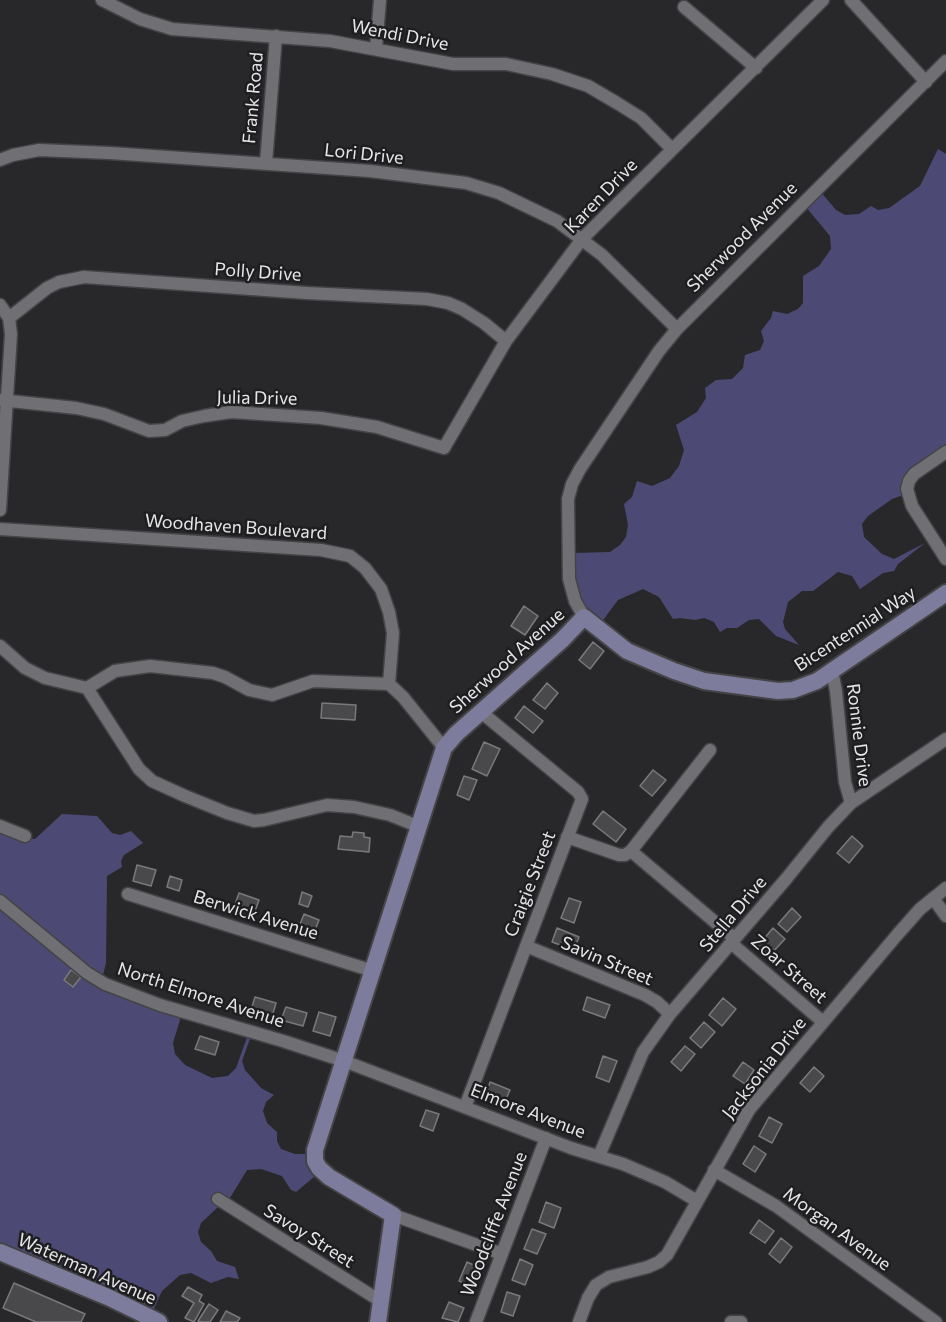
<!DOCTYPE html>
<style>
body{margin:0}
canvas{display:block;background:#28282b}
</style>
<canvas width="946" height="1322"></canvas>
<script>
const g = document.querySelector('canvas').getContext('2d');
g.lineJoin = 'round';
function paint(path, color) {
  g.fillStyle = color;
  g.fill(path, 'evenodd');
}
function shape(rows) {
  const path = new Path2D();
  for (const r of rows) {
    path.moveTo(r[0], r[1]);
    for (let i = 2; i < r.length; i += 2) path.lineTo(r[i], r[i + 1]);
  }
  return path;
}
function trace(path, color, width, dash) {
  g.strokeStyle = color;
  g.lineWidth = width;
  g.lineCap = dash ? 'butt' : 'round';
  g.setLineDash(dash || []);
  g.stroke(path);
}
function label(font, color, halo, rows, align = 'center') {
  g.font = font + ' Commissioner,sans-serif';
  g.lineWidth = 5;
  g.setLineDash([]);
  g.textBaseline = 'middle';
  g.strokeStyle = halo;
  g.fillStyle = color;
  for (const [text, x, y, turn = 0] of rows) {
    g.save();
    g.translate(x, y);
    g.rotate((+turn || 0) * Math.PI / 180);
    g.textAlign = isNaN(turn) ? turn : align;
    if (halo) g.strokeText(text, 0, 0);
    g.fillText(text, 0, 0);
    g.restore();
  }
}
paint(shape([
 [938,149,946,154,946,457,911,484,906,494,892,499,868,516,862,524,864,537,882,554,894,559,925,543,898,564,894,571,883,573,860,589,852,576,838,572,813,591,802,591,788,602,783,622,785,629,799,645,776,636,759,619,749,620,737,628,727,628,720,632,714,622,704,618,695,620,680,618,673,619,659,597,643,589,618,600,598,627,577,604,573,574,574,553,610,552,620,545,626,537,628,525,624,504,632,497,637,481,652,486,670,478,679,466,684,450,676,425,697,412,706,398,705,388,716,380,732,379,743,368,745,355,760,350,764,341,761,331,771,318,773,311,787,314,798,309,803,303,803,276,819,266,831,249,830,236,806,207,820,191,836,210,845,215,859,214,871,206,878,210,889,208,920,186],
 [62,814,97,816,112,833,120,835,131,831,143,843,124,855,121,861,122,867,107,876,106,963,101,983,182,1013,173,1043,175,1054,185,1065,212,1078,228,1076,236,1068,249,1032,252,1033,242,1061,245,1070,261,1088,274,1095,266,1102,263,1111,267,1123,277,1132,277,1141,281,1149,295,1154,317,1154,321,1171,296,1192,291,1190,282,1176,261,1169,247,1170,225,1206,218,1207,201,1223,198,1232,201,1242,211,1251,217,1261,235,1267,239,1279,228,1277,211,1283,191,1273,180,1275,162,1291,151,1315,0,1252,0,829,20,837,35,839]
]), '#4c4a74');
const building = shape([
 [524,606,538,616,525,635,511,626,524,606],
 [593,642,604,651,590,669,579,660,593,642],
 [547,683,558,693,545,709,533,700,547,683],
 [322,703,356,705,355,720,321,718,322,703],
 [524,706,543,721,533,733,515,718,524,706],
 [484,742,500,749,487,776,472,769,484,742],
 [653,770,666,780,652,796,640,786,653,770],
 [464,776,477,780,469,800,457,795,464,776],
 [603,811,626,829,616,842,593,824,603,811],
 [353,832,364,833,364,837,370,838,369,852,338,849,340,836,352,837,353,832],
 [852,836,863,846,849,863,837,853,852,836],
 [137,865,156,870,151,886,133,881,137,865],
 [170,876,182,880,179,891,167,887,170,876],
 [302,892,312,896,308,907,299,904,302,892],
 [239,893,259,900,254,914,234,907,239,893],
 [569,898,581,902,574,923,561,918,569,898],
 [792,908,801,917,787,932,778,924,792,908],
 [304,914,319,920,314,933,299,927,304,914],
 [557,928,579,937,574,950,552,942,557,928],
 [773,928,785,939,769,956,758,946,773,928],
 [71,970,81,977,73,987,64,980,71,970],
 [255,997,276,1003,272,1017,251,1010,255,997],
 [587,997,610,1005,605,1018,583,1010,587,997],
 [723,998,736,1009,722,1026,709,1015,723,998],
 [286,1007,307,1013,303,1026,281,1020,286,1007],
 [319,1012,336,1017,330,1036,313,1031,319,1012],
 [704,1022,715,1032,701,1048,690,1038,704,1022],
 [200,1036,219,1042,215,1055,195,1049,200,1036],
 [685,1046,695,1054,681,1071,671,1062,685,1046],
 [603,1056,617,1061,609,1082,596,1077,603,1056],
 [743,1062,754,1070,745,1084,733,1076,743,1062],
 [814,1067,824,1076,810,1092,800,1083,814,1067],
 [490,1082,510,1090,505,1101,486,1094,490,1082],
 [426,1110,439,1114,433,1131,420,1126,426,1110],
 [769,1117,782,1124,772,1143,759,1136,769,1117],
 [754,1146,766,1154,755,1172,743,1164,754,1146],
 [546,1202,561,1208,554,1228,539,1222,546,1202],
 [759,1220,774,1231,765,1243,750,1233,759,1220],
 [532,1229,546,1234,537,1254,524,1249,532,1229],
 [781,1238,792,1247,780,1263,769,1254,781,1238],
 [520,1259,533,1265,525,1285,512,1280,520,1259],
 [467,1262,480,1268,472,1287,459,1281,467,1262],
 [14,1283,85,1314,81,1322,36,1322,3,1308,14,1283],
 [188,1287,202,1295,199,1301,204,1304,194,1322,185,1318,194,1303,182,1296,188,1287],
 [507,1292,520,1296,513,1316,501,1312,507,1292],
 [449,1302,464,1308,458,1322,442,1318,449,1302],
 [209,1304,218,1310,210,1322,201,1322,198,1321,209,1304],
 [226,1311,240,1318,237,1322,220,1322,226,1311]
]);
paint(building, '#49494c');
trace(building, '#79797d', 1.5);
const street = shape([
 [102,0,140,19,172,29,330,41,453,64,506,64,552,74,588,86,617,103,641,118,672,149],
 [851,0,926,82],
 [684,7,756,68],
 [376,48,380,0],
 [0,160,13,155,39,150,110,153,370,171,466,183,499,193,557,221,602,255,677,329],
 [266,163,276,36],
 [0,305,9,318,11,334,0,510],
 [9,318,47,288,59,282,84,277,307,293,427,299,448,303,462,309,484,323,506,341],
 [0,400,76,408,104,414,149,431,165,430,182,421,204,416,231,412,321,418,377,427,444,448,506,341,582,239,823,0],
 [946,452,914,474,909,481,907,489,912,506,946,559],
 [0,529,321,550,350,556,365,568,381,589,389,612,393,633,389,684],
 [584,617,575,601,569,579,568,499,572,484,580,469,659,351,677,329,946,61],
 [0,646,25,668,45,678,87,688,139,769,152,781,185,796,227,813,254,821,264,820,327,805,354,807,390,815,420,827],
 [832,671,836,691,845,782,851,803],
 [389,684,403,697,444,748],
 [87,688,115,671,150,666,213,673,225,677,249,690,272,695,313,681,389,684],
 [0,826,25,836],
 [567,837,619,855,625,855,631,851],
 [631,851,735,939],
 [631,851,710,750],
 [128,894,373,971],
 [933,898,946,916],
 [0,901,87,973,105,984,160,1005,283,1041,344,1061,571,1148,623,1164,665,1182,697,1201],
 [731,943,823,1022],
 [526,946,645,995,657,1002,670,1014],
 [465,1107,582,799,578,792,481,712],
 [599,1156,643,1052,670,1014,786,879,829,826,851,803,946,739],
 [714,1170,776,1206,936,1322],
 [218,1199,382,1302],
 [393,1215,502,1254],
 [476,1322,546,1138],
 [579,1322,588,1298,596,1285,609,1277,648,1267,659,1262,667,1255,749,1110,897,935,920,909,946,888],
 [731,1322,741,1322]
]);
const secondary = shape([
 [0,1252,110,1298,159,1322],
 [378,1322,393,1215,329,1177,319,1168,315,1161,315,1150,444,748,456,734,562,640,584,617,627,651,674,671,704,681,778,691,793,690,817,681,946,593]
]);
trace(street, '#444446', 15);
trace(secondary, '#444446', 20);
trace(street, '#707074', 12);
trace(secondary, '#7e7c9c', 16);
label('18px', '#e6e6e8', '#1e1e21', [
 ["Wendi Drive",400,35,11],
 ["Frank Road",253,98,-85],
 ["Lori Drive",364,154,6],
 ["Karen Drive",601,196,-46],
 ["Sherwood Avenue",742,237,-45],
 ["Polly Drive",258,272,4],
 ["Julia Drive",257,398,1],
 ["Woodhaven Boulevard",236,527,4],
 ["Bicentennial Way",855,629,-33],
 ["Sherwood Avenue",507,661,-42],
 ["Ronnie Drive",859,735,83],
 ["Craigie Street",530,884,-69],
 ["Stella Drive",733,914,-50],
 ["Berwick Avenue",256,915,17],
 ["Savin Street",607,961,23],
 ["Zoar Street",789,969,41],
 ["North Elmore Avenue",201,995,18],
 ["Jacksonia Drive",764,1068,-52],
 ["Elmore Avenue",528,1111,21],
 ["Woodcliffe Avenue",494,1224,-69],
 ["Morgan Avenue",837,1229,36],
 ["Savoy Street",309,1236,32],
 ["Waterman Avenue",87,1269,24]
]);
</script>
